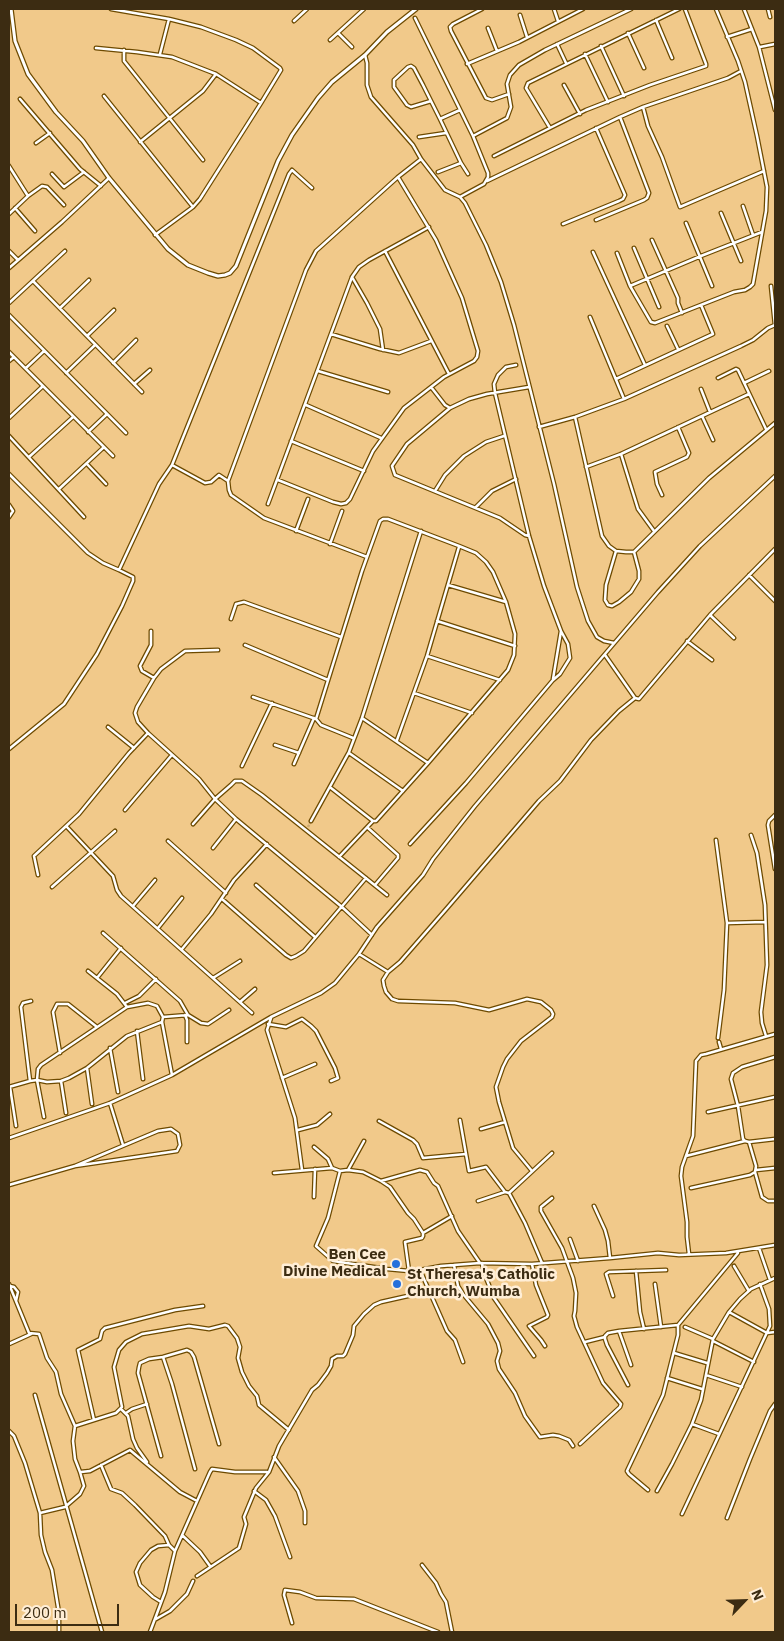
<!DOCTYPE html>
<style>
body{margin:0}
#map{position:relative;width:784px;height:1641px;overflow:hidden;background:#f1c98a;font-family:"IBM Plex Sans",sans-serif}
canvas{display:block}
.frame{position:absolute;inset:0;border:10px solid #3c2c12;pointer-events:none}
.north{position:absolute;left:719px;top:1576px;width:50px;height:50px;-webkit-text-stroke:4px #ffeed6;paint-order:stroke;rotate:66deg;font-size:14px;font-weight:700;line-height:20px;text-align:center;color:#3c2c12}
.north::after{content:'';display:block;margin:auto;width:18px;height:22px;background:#3c2c12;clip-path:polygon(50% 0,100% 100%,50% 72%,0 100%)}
.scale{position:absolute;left:15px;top:1604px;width:104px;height:22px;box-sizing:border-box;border:2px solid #3c2c12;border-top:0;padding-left:6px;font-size:15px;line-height:18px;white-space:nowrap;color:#3c2c12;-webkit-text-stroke:4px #ffeed6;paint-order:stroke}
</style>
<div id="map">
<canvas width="784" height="1641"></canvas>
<div class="frame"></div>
<div class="north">N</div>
<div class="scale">200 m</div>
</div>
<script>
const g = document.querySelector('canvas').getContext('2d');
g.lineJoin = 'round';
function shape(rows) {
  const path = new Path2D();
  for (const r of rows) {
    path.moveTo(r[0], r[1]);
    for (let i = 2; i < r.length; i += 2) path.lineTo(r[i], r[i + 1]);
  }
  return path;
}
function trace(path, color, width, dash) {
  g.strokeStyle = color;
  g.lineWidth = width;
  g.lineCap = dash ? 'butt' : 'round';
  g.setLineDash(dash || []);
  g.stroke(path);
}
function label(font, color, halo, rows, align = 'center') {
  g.font = font + ' "IBM Plex Sans",sans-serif';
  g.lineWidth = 5;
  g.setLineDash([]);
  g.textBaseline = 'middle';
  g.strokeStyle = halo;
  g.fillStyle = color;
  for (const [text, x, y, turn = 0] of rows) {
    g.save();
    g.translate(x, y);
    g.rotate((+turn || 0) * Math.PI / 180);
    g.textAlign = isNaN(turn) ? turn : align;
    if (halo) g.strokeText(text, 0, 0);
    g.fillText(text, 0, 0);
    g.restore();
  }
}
trace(shape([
 [308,827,311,821]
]), '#cdaa72', 2.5, [2.5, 1]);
const minor = shape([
 [111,9,169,19,201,27,236,40,253,48,280,68,281,70,261,103,200,199,193,207,155,235],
 [482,9,453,24,450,27,451,31,486,98,492,100,509,94],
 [554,9,558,21],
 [744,9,759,47,775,110],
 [768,9,770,17],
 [520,15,527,37],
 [415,18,473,136,488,173,488,177,484,184,460,197],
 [656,20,672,58],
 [294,21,307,9],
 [488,28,497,51],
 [338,33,352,47],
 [628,33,644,68],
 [727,37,752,29],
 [330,40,364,9],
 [557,44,566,63],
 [601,46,624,96],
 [760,47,775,44],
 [96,48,137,52,172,57,216,74,261,103],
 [124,50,124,61,203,160],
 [160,54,169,19],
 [585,54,608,102],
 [365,55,367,63,367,85,371,97,413,145,421,159,445,190,460,197,465,203,486,245,501,282,514,325,554,484,577,587,588,621,597,637,604,641,614,643],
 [467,64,519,42,583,9],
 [564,85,580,114],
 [104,96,193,207],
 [20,99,80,169,101,186],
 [431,101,411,107,407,105,394,87,394,80,408,67,411,66,414,68,423,85,440,119,461,163,468,174],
 [643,107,648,126,662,157,680,207,764,171],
 [440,119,460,110],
 [550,128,526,88,528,83,679,9],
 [473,136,507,118,511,107,507,84,510,75,519,65,545,50,631,9],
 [419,137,446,133],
 [140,142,203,91,216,74],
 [36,143,50,133],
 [494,156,586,110,650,85,706,66,706,64,685,9],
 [9,166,28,196],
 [438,172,461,163],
 [52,174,64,187,84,172],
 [487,181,620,117,643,107,728,78,741,71],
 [743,206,753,235],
 [15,208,35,231],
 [721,213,741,261],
 [9,214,28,196,42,186,47,187,64,205],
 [596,220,644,200,647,198,649,193,620,117],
 [686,223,712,286],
 [563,224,619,201,623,199,625,195,596,128],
 [652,240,678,298,678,303,682,313],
 [634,248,659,307],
 [9,251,18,260],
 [385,251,449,374],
 [593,252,645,365],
 [617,253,630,286,651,322,655,323,734,292,745,290,750,287,753,284,766,211,767,187,757,136,745,82,738,61,716,9],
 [9,268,62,222,109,178],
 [352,277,367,303,380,329,383,350],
 [33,281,142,392],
 [630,286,701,256,762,232],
 [771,286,775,325],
 [9,303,65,251],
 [60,308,89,280],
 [9,315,126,433],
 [590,317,624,399],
 [667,326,678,349],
 [331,334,380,349,399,353,431,341],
 [87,336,114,310],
 [9,352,113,456],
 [9,361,14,357],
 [113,363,136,340],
 [26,368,44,351],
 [318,371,388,392],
 [66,373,95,345],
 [718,378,736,369,738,370,766,429],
 [616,379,713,334,701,305],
 [744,383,769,371],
 [134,384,150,370],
 [431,387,445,405,450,408],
 [529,387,487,394,469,399,450,408,407,444,392,466,395,475,500,518,525,535,529,536],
 [701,389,710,412],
 [306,405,381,438],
 [702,416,713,440],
 [575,417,602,536,609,546,616,551,626,552,634,552,709,478,775,423],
 [9,418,43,386],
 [539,427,575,417,624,399,741,346,753,340,768,328,775,325],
 [88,432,107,414],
 [9,436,84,517],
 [291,441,364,471],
 [621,454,638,509,654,531],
 [29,457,73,417],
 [87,464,106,484],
 [172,465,205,483,211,482,219,475,228,481],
 [586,467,621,454,749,394],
 [9,474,88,553,103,563,119,570],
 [278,480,333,502,341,504,346,503,350,499,373,451,404,408,444,377,474,361,477,357,478,351,462,298,436,240,398,177],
 [59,489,104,447],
 [435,491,445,475,464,456,486,442,504,436],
 [662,495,657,484,655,472,687,457,689,453,678,427],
 [268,504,352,277,359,267,369,260,429,227],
 [9,505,13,511,9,517],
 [476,507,492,491,516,479],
 [296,531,308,499],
 [330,544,342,511],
 [616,551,606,585,605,600,608,605,612,606,619,602,631,592,639,579,639,571,634,552],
 [367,557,264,518,231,495,229,490,228,481,306,270,316,251,398,177,421,159],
 [749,575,775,601],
 [448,585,506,602],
 [710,615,734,638],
 [231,619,236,604,244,602,341,637],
 [437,621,515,646],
 [151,631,151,645,140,666,142,671,154,678],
 [687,641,712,660],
 [245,645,328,680],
 [218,650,185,651,161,669,154,678,137,707,135,713,138,722,148,733,199,779,215,799,236,819,342,907,372,935],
 [605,655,635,698,639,699,710,615,775,549],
 [427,656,500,680],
 [553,679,561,631],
 [414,693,472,713],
 [253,697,316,719,321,725,353,738],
 [362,718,428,763],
 [316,719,362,571,380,521,383,519,388,519,459,546,476,553,486,562,493,572,506,602,515,634,514,655,508,670,428,763,376,821,373,821,331,788],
 [108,727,134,748],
 [397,740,427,656,459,547],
 [275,745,299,753],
 [9,749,64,704,97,654,122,606,133,581,133,577,119,570,159,484,172,465,289,174,292,170,312,188],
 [349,753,403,791],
 [294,764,314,718],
 [242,766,272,703],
 [125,810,171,756],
 [775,815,769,821,768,825,775,869],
 [311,821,349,752,362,718,421,531],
 [193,824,215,799,231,785,235,781,242,781,262,795,387,895],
 [67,827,113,876,117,890,121,896,252,1013],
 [368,828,398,855,398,858,375,885],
 [751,835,757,853,765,905,767,965,761,1012,762,1023,766,1036],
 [716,840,727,923,724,990,718,1038],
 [168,841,226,893],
 [410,844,466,783,553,680,560,674,570,658,568,644,561,631,544,586,529,536,495,393,494,384,498,375,506,367,516,365],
 [213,848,236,819],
 [339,857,373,821],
 [38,875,34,856,79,814,129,753,148,733],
 [256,885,315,937],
 [52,887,115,831],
 [222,899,286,955,291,958,296,956,304,951,366,878],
 [133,906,155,880],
 [727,923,765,922],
 [158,928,182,898],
 [103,933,180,1001,188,1015],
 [182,949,211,914,234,880,267,844],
 [359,954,388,972],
 [88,971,117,994,127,1007],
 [97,978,121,948],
 [213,978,240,961],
 [240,1002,255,989],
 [125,1003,139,996,156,979],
 [185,1015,187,1020,187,1042],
 [163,1017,188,1015,201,1023,208,1024,229,1010],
 [271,1018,267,1030,295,1118,302,1170],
 [162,1022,172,1075],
 [268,1024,286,1027,302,1019,311,1026,316,1031,335,1068,338,1078,331,1081],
 [137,1031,143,1079],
 [719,1042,721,1049],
 [110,1048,118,1092],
 [60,1053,53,1012,57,1004,68,1004,97,1027],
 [775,1057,742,1067,733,1073,731,1079,738,1106,743,1139,745,1141,749,1142,775,1139],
 [87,1068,92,1104],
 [282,1078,315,1064],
 [30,1081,21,1007,23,1003,31,1001],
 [61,1081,66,1113],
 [9,1087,30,1081,37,1080,47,1082,61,1081,69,1078,87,1068,127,1036,162,1022,163,1017,157,1006,148,1003,127,1007,41,1065,38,1069,37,1080,44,1117],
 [10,1087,16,1126],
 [110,1103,123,1145],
 [708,1112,775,1097],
 [460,1120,469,1171,486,1167,505,1192],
 [379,1121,413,1140,417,1144,423,1158,466,1154],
 [481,1129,505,1122],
 [298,1130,317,1125,330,1114],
 [9,1138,110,1103,172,1075,271,1017,321,993,335,983,359,954,377,927,423,875,433,859,475,806,658,592,700,546,775,476],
 [314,1147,328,1159,332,1168],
 [686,1156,745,1141],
 [348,1170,364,1141],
 [756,1170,775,1168],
 [532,1171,513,1148,499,1102,496,1087,503,1067,507,1059,521,1041,552,1017,553,1014,551,1010,541,1002,527,999,489,1010,455,1003,398,1001,392,999,386,992,384,986,383,980,388,972,400,962,448,907,539,801,560,781,591,740,619,711,635,698],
 [755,1172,762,1197,768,1201,775,1201],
 [274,1173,332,1168,340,1171],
 [381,1181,420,1170,427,1172,434,1183,438,1186,458,1231,480,1263],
 [9,1185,75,1166,177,1151,180,1145,178,1134,171,1129,158,1131,75,1166],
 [691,1188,750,1175,755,1172,756,1166,749,1142],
 [509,1193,552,1153],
 [314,1197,315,1169],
 [552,1198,541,1207,541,1211,562,1248,573,1278,576,1293,575,1311,574,1316,577,1327,603,1383,621,1404,620,1407,580,1444],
 [478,1201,505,1192,509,1193,525,1223,542,1263],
 [594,1206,605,1230,608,1241,610,1258],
 [423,1233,452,1216],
 [570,1239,578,1261],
 [759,1248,770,1280],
 [689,1254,687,1237,687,1222,681,1176,682,1167,693,1136,696,1061,701,1055,706,1054,775,1034],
 [482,1263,483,1270,494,1298,534,1356],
 [532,1264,536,1285,548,1315,547,1317,529,1326,541,1340,545,1346],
 [454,1265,458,1286,463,1294,488,1324,498,1343,500,1351,497,1361,499,1369,515,1393,525,1416,540,1437,553,1435,559,1436,569,1440,573,1446],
 [734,1266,749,1291],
 [420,1270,447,1331,455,1340,463,1362],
 [409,1271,405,1242,422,1238,423,1236,423,1233,414,1219,408,1213,390,1187,381,1181,363,1172,348,1170,340,1171,328,1218,316,1246,333,1261,387,1269,409,1271,420,1270,441,1266,480,1263,532,1264,610,1258,658,1253,679,1255,726,1253,775,1245],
 [636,1271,640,1312,644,1329],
 [9,1284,29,1333,39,1334,47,1358,56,1372,61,1394,75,1426,73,1441,75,1459,80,1472,84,1486,80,1494,65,1507,40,1513],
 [655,1284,661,1327],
 [10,1286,14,1287,18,1292,16,1301],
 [613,1296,606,1274,609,1272,666,1270],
 [729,1312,767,1333,775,1332],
 [685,1327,713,1339],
 [619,1331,631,1365],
 [713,1341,754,1362],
 [585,1342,605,1337],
 [9,1344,31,1334],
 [674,1353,707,1363],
 [163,1357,172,1384,195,1469],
 [706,1375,742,1387],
 [667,1378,702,1389],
 [628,1385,607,1345,605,1339,605,1336,608,1333,619,1331,678,1325],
 [35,1395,102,1632],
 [121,1409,128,1416,133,1439,137,1448,147,1462],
 [126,1413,132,1409,147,1404],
 [94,1420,78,1350,100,1339,102,1331,105,1328,175,1310,203,1306],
 [692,1424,719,1434],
 [75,1426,116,1413,122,1407,114,1367,119,1350,126,1342,142,1334,189,1326,209,1329,225,1325,228,1326,237,1338,240,1347,238,1358,242,1372,249,1386,257,1396,259,1405,289,1430],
 [9,1431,14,1436,25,1463,40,1513,41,1535,45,1552,52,1570,59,1613,59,1632],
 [161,1456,138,1373,139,1367,140,1363,149,1359,163,1357,187,1350,191,1352,194,1357,219,1444],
 [274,1457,298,1491,305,1511,305,1523],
 [101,1465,111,1489,122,1493,135,1505,165,1536,169,1545,175,1551],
 [81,1472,90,1471,130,1450,180,1492,197,1501],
 [648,1490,629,1474,627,1471,663,1395,678,1335,678,1325,738,1253],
 [254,1491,266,1500,275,1516,290,1557],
 [657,1491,672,1464,692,1424,701,1400,713,1339,729,1312,740,1299,751,1289,775,1278],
 [682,1514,770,1326,769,1309,760,1284],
 [727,1518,750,1459,770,1411,775,1404],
 [182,1535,200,1552,210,1566],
 [422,1565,436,1583,441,1594,446,1602,452,1632],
 [197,1576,239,1548,246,1524,244,1517,256,1488,269,1472,279,1446,312,1390,318,1385,327,1373,331,1366,332,1359,337,1356,343,1356,345,1354,353,1335,354,1326,364,1314,374,1305,381,1302,430,1291],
 [161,1602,153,1597,140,1585,136,1572,140,1563,151,1550,158,1546,169,1545],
 [156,1619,170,1611,187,1594,193,1581],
 [292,1623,284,1595,285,1590,300,1592,316,1598,354,1599,438,1632],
 [150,1632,165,1592,175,1551,210,1472,212,1469,235,1472,267,1472]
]);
const tertiary = shape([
 [11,9,15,41,28,74,56,112,83,141,109,178,168,249,188,265,208,273,218,276,225,275,230,273,236,266,278,161,292,135,318,98,332,82,365,55,387,32,416,9]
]);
trace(minor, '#6d4a00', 5);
trace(tertiary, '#6d4a00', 5.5);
trace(minor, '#fff', 2.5);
trace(tertiary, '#fff', 3);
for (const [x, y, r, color] of [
 [396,1264,5,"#2670db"],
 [397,1284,5,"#2670db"]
]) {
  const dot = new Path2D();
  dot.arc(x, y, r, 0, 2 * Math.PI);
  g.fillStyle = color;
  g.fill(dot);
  trace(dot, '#ffeed6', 2);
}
label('bold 15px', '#3c2c12', '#ffeed6', [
 ["Ben Cee",386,1255],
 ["Divine Medical",386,1272],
 ["St Theresa's Catholic",407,1275,"left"],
 ["Church, Wumba",407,1292,"left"]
], 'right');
</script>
